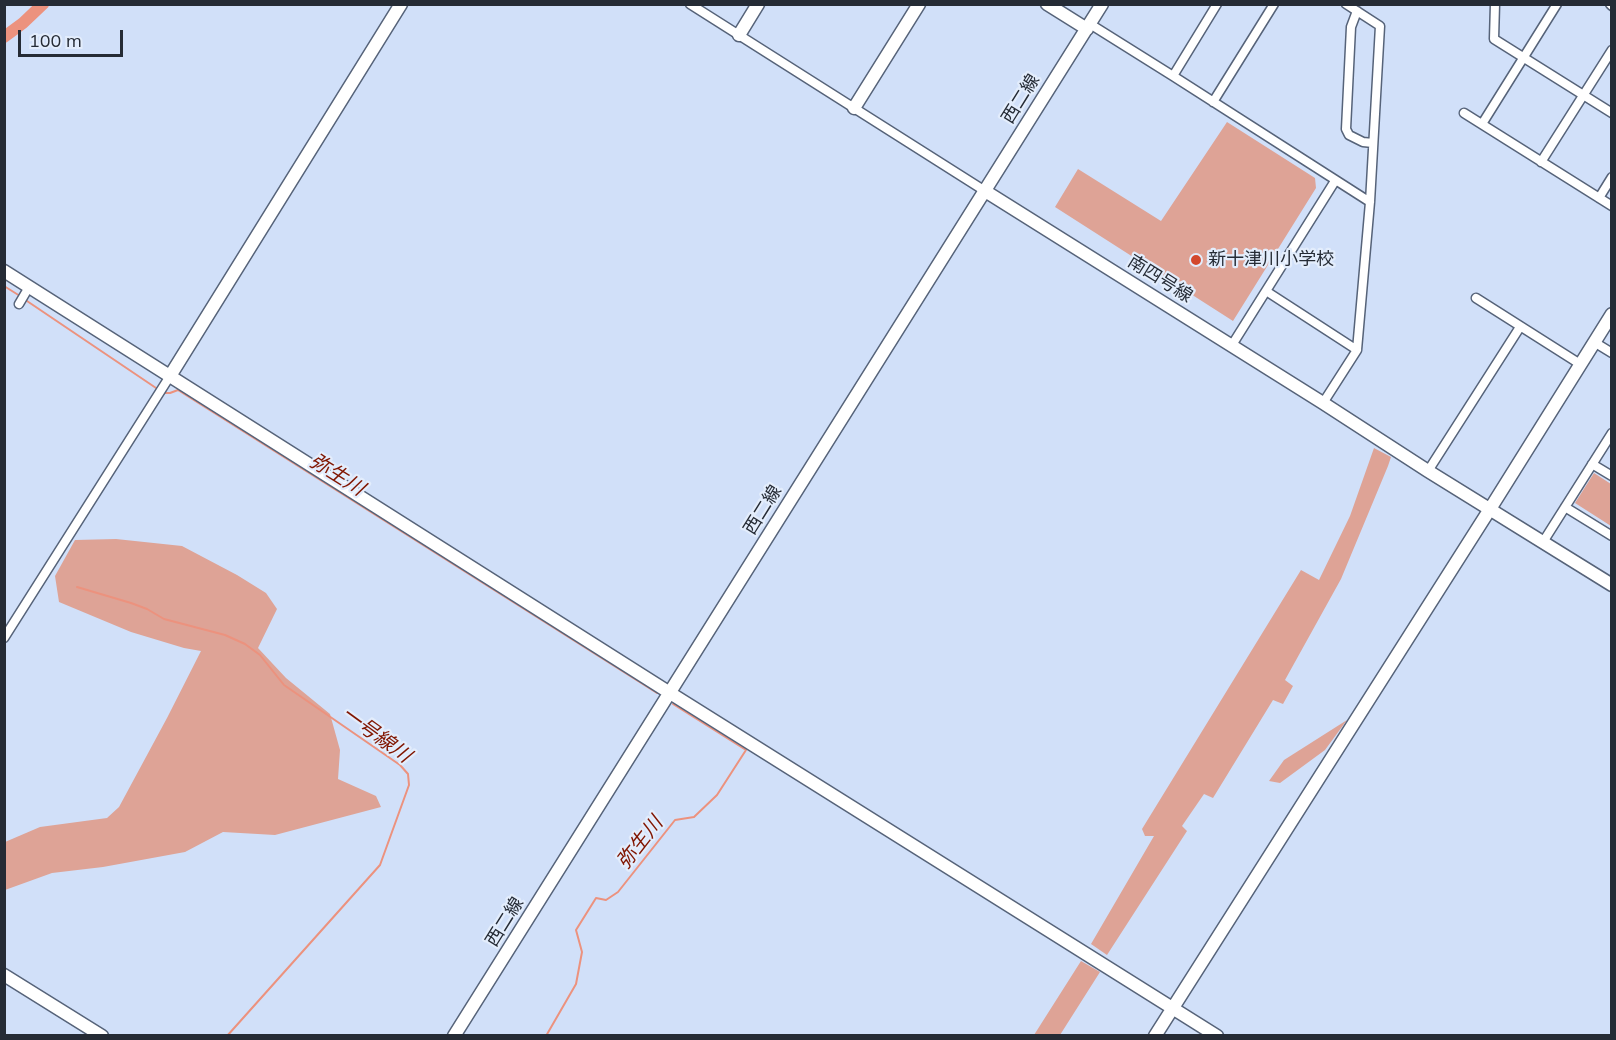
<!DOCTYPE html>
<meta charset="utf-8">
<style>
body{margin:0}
#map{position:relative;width:1616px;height:1040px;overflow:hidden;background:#d1e0f9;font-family:Mulish,sans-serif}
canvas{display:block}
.frame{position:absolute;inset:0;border:6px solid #252b35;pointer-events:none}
.scale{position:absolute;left:18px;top:30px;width:105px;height:27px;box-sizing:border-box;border:3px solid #252b35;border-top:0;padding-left:8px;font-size:18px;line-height:21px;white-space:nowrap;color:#252b35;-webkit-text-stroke:4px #e3edfc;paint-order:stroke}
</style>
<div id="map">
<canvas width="1616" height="1040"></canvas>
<div class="frame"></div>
<div class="scale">100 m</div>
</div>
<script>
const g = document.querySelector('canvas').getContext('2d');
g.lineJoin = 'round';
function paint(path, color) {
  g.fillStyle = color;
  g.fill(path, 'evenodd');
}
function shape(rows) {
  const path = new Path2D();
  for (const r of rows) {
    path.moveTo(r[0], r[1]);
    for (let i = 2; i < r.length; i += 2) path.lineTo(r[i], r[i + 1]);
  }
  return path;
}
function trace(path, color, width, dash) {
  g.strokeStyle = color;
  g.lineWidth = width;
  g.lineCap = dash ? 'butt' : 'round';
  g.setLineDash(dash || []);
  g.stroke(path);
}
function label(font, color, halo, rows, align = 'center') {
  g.font = font + ' Mulish,"Noto Sans JP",sans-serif';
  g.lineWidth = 4.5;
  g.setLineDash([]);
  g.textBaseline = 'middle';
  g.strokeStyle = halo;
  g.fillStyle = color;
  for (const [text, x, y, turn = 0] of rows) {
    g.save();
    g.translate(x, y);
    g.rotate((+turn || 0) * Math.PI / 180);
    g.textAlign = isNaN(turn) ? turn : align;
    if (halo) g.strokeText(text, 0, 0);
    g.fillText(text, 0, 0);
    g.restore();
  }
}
paint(shape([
 [1227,122,1315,178,1316,188,1233,321,1055,207,1078,169,1161,221],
 [1374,448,1391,457,1388,466,1341,579,1285,680,1293,686,1283,704,1273,700,1213,798,1204,794,1182,826,1187,831,1107,955,1091,944,1154,836,1145,836,1142,829,1301,570,1319,580,1350,516],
 [1594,473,1611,484,1611,526,1575,503],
 [116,539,182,546,237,575,266,593,277,609,258,648,286,678,330,714,340,750,338,779,376,796,381,807,275,835,223,832,185,852,103,867,52,873,5,890,5,842,40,827,107,818,119,807,167,718,201,651,184,648,131,632,59,602,55,576,75,540],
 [1347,720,1325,750,1280,783,1269,781,1284,760],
 [1081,961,1100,972,1060,1035,1034,1035]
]), '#dea396');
trace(shape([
 [4,286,20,296],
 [24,299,159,390],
 [164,393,170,393,178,390,657,693],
 [77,587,131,603,147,609,164,619,225,635,245,644,260,655,284,685,400,765,408,774,409,785,380,865,227,1036],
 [546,1036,576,984,582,952,576,930,596,898,606,900,618,892,675,820,694,817,717,795,746,750,673,704]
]), '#ec927e', 2);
trace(shape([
 [4,37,23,23,43,4]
]), '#ec927e', 12);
const street = shape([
 [690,4,985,191],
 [1495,4,1494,39,1612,113],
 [1610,4,1612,6],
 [1357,11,1351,27,1346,129,1349,135,1363,142,1373,143],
 [1090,24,1173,76,1370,202],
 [1173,76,1217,4],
 [1213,102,1274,4],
 [1464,113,1612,206],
 [1482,124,1557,4],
 [1541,162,1612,50],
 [1599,198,1612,177],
 [1266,291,1357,350],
 [1476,298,1580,364],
 [19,304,29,287],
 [1594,342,1612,353],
 [1232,345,1335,181],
 [1323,403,1357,350,1370,202,1380,26,1346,4],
 [1592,464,1612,476],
 [1428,471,1520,327],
 [1565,507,1612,536],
 [1543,542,1612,433],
 [4,638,170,376]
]);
const secondary = shape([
 [1047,4,1087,29],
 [739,35,758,4],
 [854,108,919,4],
 [985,191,1323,403,1428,471,1612,585],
 [4,271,670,693,1217,1036],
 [170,376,401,4],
 [4,975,102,1036],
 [454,1036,1102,4],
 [1155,1036,1490,509,1612,314]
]);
trace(street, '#566379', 11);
trace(secondary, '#566379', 15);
trace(street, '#fff', 8);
trace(secondary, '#fff', 12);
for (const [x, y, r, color] of [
 [1196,260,6,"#d3482d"]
]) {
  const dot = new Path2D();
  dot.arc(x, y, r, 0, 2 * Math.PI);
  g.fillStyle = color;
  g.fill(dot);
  trace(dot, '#e3edfc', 2);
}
label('18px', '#252b35', '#e3edfc', [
 ["西二線",1021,99,-58],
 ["南四号線",1160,279,32],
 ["西二線",763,510,-58],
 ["西二線",505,922,-58]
]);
label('18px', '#252b35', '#e3edfc', [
 ["新十津川小学校",1208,260]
], 'left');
label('italic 20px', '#801500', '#e3edfc', [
 ["弥生川",337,475,32],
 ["一号線川",376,735,36],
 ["弥生川",640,843,-52]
]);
</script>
